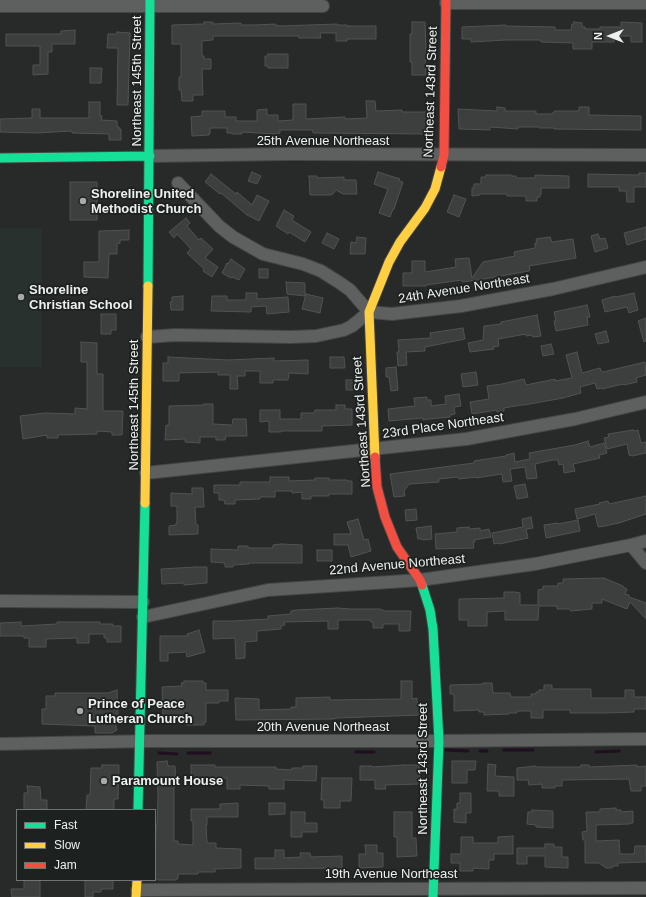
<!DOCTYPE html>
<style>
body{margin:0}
#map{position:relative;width:646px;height:897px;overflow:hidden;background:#282929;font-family:Arial,sans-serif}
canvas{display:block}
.legend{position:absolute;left:16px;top:809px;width:140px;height:72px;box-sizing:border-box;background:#1d211f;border:1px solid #707472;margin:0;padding:5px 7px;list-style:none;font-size:12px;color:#edf0ef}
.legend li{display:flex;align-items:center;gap:8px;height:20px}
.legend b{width:20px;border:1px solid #707472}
.north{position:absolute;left:590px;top:16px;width:40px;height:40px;-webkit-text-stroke:3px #1d211f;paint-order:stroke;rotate:270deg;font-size:11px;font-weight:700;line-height:16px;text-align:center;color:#edf0ef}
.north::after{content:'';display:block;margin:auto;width:14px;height:18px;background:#edf0ef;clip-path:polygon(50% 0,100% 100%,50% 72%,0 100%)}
</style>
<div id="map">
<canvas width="646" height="897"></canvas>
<ul class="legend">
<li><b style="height:5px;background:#16e098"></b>Fast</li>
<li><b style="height:5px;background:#ffcf43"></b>Slow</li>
<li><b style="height:5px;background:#f24e42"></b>Jam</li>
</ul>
<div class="north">N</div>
</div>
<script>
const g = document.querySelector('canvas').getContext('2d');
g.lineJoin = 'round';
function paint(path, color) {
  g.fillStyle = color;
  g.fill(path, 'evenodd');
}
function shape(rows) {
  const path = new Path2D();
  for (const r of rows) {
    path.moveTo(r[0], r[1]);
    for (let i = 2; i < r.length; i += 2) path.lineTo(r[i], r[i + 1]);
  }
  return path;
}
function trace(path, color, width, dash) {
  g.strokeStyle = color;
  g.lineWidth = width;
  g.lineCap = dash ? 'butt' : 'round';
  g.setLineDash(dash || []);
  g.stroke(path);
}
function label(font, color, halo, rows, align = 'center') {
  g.font = font + ' Arial,sans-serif';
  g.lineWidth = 3.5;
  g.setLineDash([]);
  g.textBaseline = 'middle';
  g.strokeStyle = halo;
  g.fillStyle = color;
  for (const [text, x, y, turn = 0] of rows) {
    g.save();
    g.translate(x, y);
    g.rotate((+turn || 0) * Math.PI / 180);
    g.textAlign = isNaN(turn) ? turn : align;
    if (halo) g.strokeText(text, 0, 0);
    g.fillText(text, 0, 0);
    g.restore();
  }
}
paint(shape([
 [0,228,42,228,42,367,0,367]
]), '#28312d');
trace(shape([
 [446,750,468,751],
 [504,750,533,750],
 [480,751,487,751],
 [356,752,374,752],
 [596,752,619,751],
 [159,753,177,754],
 [188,753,210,753]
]), '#1f0f1f', 3);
const building = shape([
 [204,22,213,22,213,24,241,23,241,25,254,25,275,24,275,25,280,26,337,24,337,25,347,25,347,26,376,26,376,39,347,39,347,41,336,41,336,33,320,33,321,38,299,38,299,36,213,36,213,40,202,41,202,56,204,56,204,59,211,59,211,69,202,69,203,95,193,95,193,101,182,101,181,90,179,90,179,77,181,77,181,44,172,44,172,25,204,24,204,22],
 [412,22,425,22,426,51,432,51,432,60,425,60,426,75,412,75,412,62,410,62,410,34,412,34,412,22],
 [574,22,582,23,582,27,585,27,585,29,600,29,600,27,621,27,621,22,642,23,642,42,631,42,631,36,614,36,614,42,592,42,592,49,573,49,573,43,541,42,541,40,506,40,471,42,471,39,462,39,462,27,506,25,506,26,555,27,555,30,571,30,572,24,574,24,574,22],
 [75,30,75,44,52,44,52,52,48,52,48,74,33,75,33,65,40,65,40,46,6,46,6,34,61,34,61,31,75,30],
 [117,32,130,33,128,105,117,105,118,48,107,48,108,34,117,34,117,32],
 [268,54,288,54,288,68,268,68,268,66,265,66,265,56,268,56,268,54],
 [90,68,102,68,101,83,90,83,90,68],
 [366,101,375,101,376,111,402,110,402,112,427,112,427,134,313,133,313,130,280,130,280,133,275,134,242,132,242,134,232,134,232,133,227,133,227,128,210,128,210,134,208,134,209,135,192,136,191,117,202,116,202,111,225,111,225,117,236,117,236,121,257,121,257,110,267,109,267,115,278,115,278,121,293,120,293,104,306,104,306,119,345,117,345,119,367,118,366,101],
 [89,102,100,102,100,116,102,116,101,120,117,121,117,126,119,127,119,129,121,129,121,140,109,140,109,134,72,133,72,131,37,133,0,132,0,119,32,118,32,109,40,109,40,118,89,118,89,102],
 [497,107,505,108,505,111,536,111,536,114,551,114,555,111,579,111,579,107,589,107,589,115,641,116,641,130,554,129,554,128,539,128,539,127,518,127,518,129,490,127,490,130,459,129,458,109,497,111,497,107],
 [252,172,261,176,257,184,248,181,252,172],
 [378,172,400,179,399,181,403,182,394,209,393,209,390,217,379,213,388,189,374,184,378,172],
 [639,173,646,173,646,187,634,187,634,202,627,202,626,191,619,191,619,187,588,187,588,174,639,175,639,173],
 [211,174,236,194,237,192,252,205,257,195,269,201,259,221,247,215,221,193,220,194,205,182,211,174],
 [486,175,511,175,511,176,516,176,516,178,535,178,535,175,569,176,569,188,541,188,541,195,540,195,540,197,537,197,537,201,526,201,526,196,507,196,507,194,480,194,480,195,472,196,472,188,474,188,474,184,481,184,481,177,486,177,486,175],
 [309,176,317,176,317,178,344,177,344,180,356,180,357,194,343,194,336,190,333,194,330,195,310,195,309,176],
 [70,182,97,182,97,220,70,220,70,182],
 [454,195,466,199,459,217,447,212,454,195],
 [284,210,294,216,292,220,311,232,305,242,289,232,288,234,276,226,284,210],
 [186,218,190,223,187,226,199,240,201,238,213,249,205,258,218,267,212,277,203,271,204,269,187,253,191,249,177,234,174,238,169,232,186,218],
 [646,227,646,239,627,245,624,233,646,227],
 [129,230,129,240,120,240,120,243,117,244,117,254,109,254,108,278,84,277,84,262,99,262,99,231,129,230],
 [327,233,339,239,334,249,322,243,327,233],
 [598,234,600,239,605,238,608,248,595,252,591,236,598,234],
 [357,237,366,238,365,254,350,254,351,242,356,243,357,237],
 [550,237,552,242,573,239,576,258,529,266,530,270,529,271,478,280,462,282,462,280,426,285,426,286,403,286,403,273,412,273,412,261,425,261,425,272,456,267,455,259,469,258,472,278,483,262,515,256,514,252,535,248,535,243,537,243,536,239,550,237],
 [231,259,245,269,239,280,232,277,231,278,222,273,227,263,228,264,231,259],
 [259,269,268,269,268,278,259,278,259,269],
 [286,282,305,283,305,296,287,294,286,282],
 [246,293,257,293,257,299,288,297,289,312,267,314,266,306,251,307,251,312,211,311,212,296,227,296,227,300,246,300,246,293],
 [634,293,638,310,629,313,627,307,605,312,602,300,615,296,616,297,634,293],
 [306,294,323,298,320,313,302,309,306,294],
 [183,296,183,310,171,310,170,302,172,302,172,297,183,296],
 [587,305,590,317,587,317,588,325,556,331,554,321,556,321,554,312,587,305],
 [101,314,116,314,116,330,111,330,111,334,101,334,101,314],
 [537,315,541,336,533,337,532,335,526,336,526,334,498,339,499,346,493,347,494,349,470,352,468,343,483,340,484,326,501,324,501,322,537,315],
 [646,318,646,341,644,342,638,321,646,318],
 [463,328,465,339,425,347,425,351,406,352,407,365,398,366,397,352,399,352,398,340,431,338,430,333,463,328],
 [606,331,609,342,598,344,595,334,606,331],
 [81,342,97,343,97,374,103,374,103,411,123,411,122,435,112,435,112,432,97,431,97,434,58,435,58,438,47,438,47,435,23,439,20,416,45,413,75,414,75,408,87,409,87,362,81,362,81,342],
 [551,344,554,354,543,356,541,346,551,344],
 [577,352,582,373,600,368,601,371,603,372,645,362,646,375,636,378,637,382,624,385,623,384,602,389,601,388,597,389,595,383,580,387,581,393,563,398,524,405,521,405,504,408,504,411,497,412,497,410,472,414,470,402,489,399,487,386,502,384,524,379,526,385,555,379,555,381,572,378,566,355,577,352],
 [168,357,228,360,274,358,274,361,308,360,308,374,289,373,288,380,273,380,273,383,260,383,260,371,245,371,245,376,237,376,238,389,230,389,230,375,218,375,218,372,179,373,179,381,163,381,163,363,168,363,168,357],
 [330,357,344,357,345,368,330,368,330,357],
 [396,367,398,390,391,391,389,377,386,377,386,368,396,367],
 [476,372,478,385,463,387,461,374,476,372],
 [346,380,356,380,356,390,346,390,346,380],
 [459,394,461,406,454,407,455,414,450,415,450,417,429,419,423,420,423,418,389,421,388,409,415,406,414,398,427,397,427,400,431,400,431,406,446,404,445,396,459,394],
 [204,404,213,404,213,424,232,425,233,419,246,419,247,436,226,436,225,440,216,440,216,437,200,437,200,443,185,442,185,439,165,440,166,425,169,425,169,406,204,405,204,404],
 [336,405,345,405,345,409,352,409,352,425,322,426,322,431,281,431,281,432,269,432,269,421,260,422,260,410,280,410,280,419,301,419,301,413,314,413,315,410,336,410,336,405],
 [633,430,634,431,638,430,641,443,646,442,646,453,632,456,629,455,627,444,607,449,604,438,609,437,608,434,633,430],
 [588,441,590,447,604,443,607,453,599,455,600,458,573,464,575,471,564,473,563,464,559,465,558,460,552,460,535,464,537,478,527,479,525,467,510,469,512,481,503,482,502,474,476,478,476,477,459,479,458,477,439,479,439,482,409,484,404,491,405,496,394,497,390,474,474,463,474,461,506,456,506,455,514,453,515,462,530,459,529,453,575,445,588,441],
 [270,477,289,477,289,481,315,480,315,478,329,478,329,480,347,480,347,481,352,481,352,494,329,494,329,496,311,496,311,499,302,499,302,492,292,493,292,491,275,491,275,497,260,497,260,499,235,500,235,504,225,504,224,500,219,500,219,493,214,493,214,485,240,485,240,482,270,482,270,477],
 [525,484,528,497,517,499,514,486,525,484],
 [192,488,203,488,204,507,195,507,196,525,198,525,198,534,169,535,169,526,176,525,176,523,177,523,177,506,171,506,171,493,192,494,192,488],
 [646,496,646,514,619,523,605,526,598,527,595,514,577,519,575,509,600,504,599,503,608,501,609,504,646,496],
 [416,509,417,520,406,521,405,510,416,509],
 [531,517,533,528,526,529,528,538,499,544,498,543,494,544,492,533,523,527,522,519,531,517],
 [358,519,364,540,368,539,371,551,351,557,348,545,334,545,334,534,351,534,347,522,358,519],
 [578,520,580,531,546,538,544,525,558,523,558,524,578,520],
 [431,526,432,539,423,540,422,539,418,539,416,528,431,526],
 [469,527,470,529,480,528,480,531,489,529,491,537,474,540,475,542,473,542,474,548,436,549,435,534,457,532,457,528,469,527],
 [281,544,302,545,302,563,249,563,249,564,233,565,233,567,225,567,225,563,211,562,211,549,238,550,238,546,248,546,248,548,273,548,273,545,281,544],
 [317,550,332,550,332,561,317,561,317,550],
 [196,567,207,567,207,583,184,585,184,583,162,584,161,569,196,567],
 [604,578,623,586,623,587,627,589,625,594,629,595,629,597,646,603,646,619,630,602,627,609,602,599,602,603,592,603,592,609,571,611,569,609,557,609,557,606,539,606,538,620,505,620,505,611,487,612,487,626,468,626,468,620,459,620,459,599,504,598,504,592,515,592,520,593,520,605,538,605,538,590,543,589,543,586,558,586,558,583,563,583,563,579,604,578],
 [338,608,350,609,380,609,385,611,411,611,410,631,399,631,399,624,383,624,383,628,373,628,373,622,371,622,371,620,338,620,338,629,328,629,328,621,284,622,285,625,281,626,281,629,257,631,257,641,245,642,245,658,236,659,235,638,213,639,213,621,232,621,268,619,268,616,291,614,291,611,296,610,338,608],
 [21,622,21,626,57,624,57,622,100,622,100,624,113,624,113,626,121,626,121,642,107,642,107,638,104,638,104,634,89,634,89,643,77,643,77,638,46,639,46,647,29,647,29,638,24,638,24,636,0,636,0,623,21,622],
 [199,630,205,652,187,657,186,652,168,653,168,661,160,661,160,636,188,636,187,634,199,630],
 [184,681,203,681,203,683,206,683,206,690,228,690,228,701,219,701,219,703,206,703,206,722,204,722,204,725,186,725,185,722,183,722,183,720,163,720,162,687,182,686,181,683,184,683,184,681],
 [401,681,412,681,412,699,417,698,417,703,419,703,420,715,337,718,333,719,236,720,235,698,259,699,259,710,291,709,291,707,296,707,296,698,330,697,330,700,401,699,401,681],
 [484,683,492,683,493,693,510,693,511,697,531,697,531,694,536,694,536,692,539,692,539,690,544,690,544,685,552,685,552,689,591,689,591,698,625,698,625,690,634,690,634,697,646,697,646,709,634,709,634,712,606,713,570,713,570,710,543,710,543,718,531,718,531,711,517,711,517,713,509,713,509,714,484,715,484,712,479,712,479,710,454,711,454,694,450,694,450,685,484,684,484,683],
 [117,690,118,714,115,722,117,730,112,733,95,733,95,726,42,724,42,709,46,709,46,696,55,696,55,693,108,693,117,690],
 [167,761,168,766,175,766,176,786,174,786,174,841,178,841,178,844,193,845,193,821,191,821,191,809,220,809,220,804,238,803,238,817,207,817,207,825,206,825,207,843,216,843,216,848,241,849,241,868,215,869,215,872,198,872,198,874,178,874,178,879,176,879,176,880,158,880,158,879,155,879,156,825,157,825,158,799,157,762,167,761],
 [452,761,476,761,475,770,467,770,467,783,452,783,452,761],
 [488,764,496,765,495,776,514,777,514,796,499,796,499,791,487,791,488,764],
 [102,765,119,765,118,799,114,799,114,810,86,810,87,795,90,795,91,768,102,768,102,765],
 [191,765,215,765,215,767,276,767,276,769,292,770,292,768,303,768,303,766,317,766,316,781,284,780,284,789,269,789,269,786,240,785,240,789,227,789,227,778,191,778,191,765],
 [403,765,419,765,420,784,385,785,386,789,375,789,375,780,360,780,360,766,372,766,372,767,403,765],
 [581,765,589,765,589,767,637,765,637,767,646,766,646,786,641,786,641,791,631,791,629,779,562,780,562,786,555,786,555,788,542,788,542,784,529,785,528,780,517,780,517,768,536,766,536,767,581,767,581,765],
 [322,778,352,778,351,801,340,801,340,808,324,808,324,800,321,800,322,778],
 [27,786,40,787,41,800,47,800,47,809,24,810,24,793,28,793,27,786],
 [460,793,471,793,471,813,466,813,466,823,454,822,454,809,457,809,457,803,460,803,460,793],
 [269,803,285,803,285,814,269,815,269,803],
 [616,808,616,810,621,810,621,812,633,811,633,823,630,823,630,824,596,825,596,841,619,840,620,854,634,854,635,846,646,846,646,862,618,863,618,866,613,866,612,868,606,868,599,863,585,863,585,840,583,840,582,832,587,831,586,812,600,812,600,809,616,808],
 [532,810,553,811,553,828,536,827,536,825,527,824,528,812,532,812,532,810],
 [291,812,305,812,305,823,317,823,317,832,302,832,302,837,291,837,291,812],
 [394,812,412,812,412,838,416,838,417,856,397,857,397,837,394,837,394,812],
 [513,836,513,854,494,854,494,860,489,860,489,869,473,868,473,871,460,871,460,863,451,863,451,854,461,854,461,837,473,837,473,843,498,843,498,837,513,836],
 [545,844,554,844,554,847,562,847,562,857,568,857,568,868,545,867,545,856,527,856,527,864,517,864,517,848,545,848,545,844],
 [365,845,377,845,377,853,383,853,383,867,359,868,359,854,366,854,365,845],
 [275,850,284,850,284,858,301,857,300,853,310,853,311,857,342,856,342,868,255,869,255,858,275,858,275,850],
 [24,880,40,880,40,897,12,897,11,889,24,889,24,880],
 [85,880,113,880,113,889,101,889,101,892,93,892,93,897,85,897,85,880]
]);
paint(building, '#3d3f3e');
trace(building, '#515352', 1);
const street = shape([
 [446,3,646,3],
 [0,6,323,6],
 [150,156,288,154,646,155],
 [178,183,219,226,233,237,263,254,303,264,321,271,340,283,350,290,369,312],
 [147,337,175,335,291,337,316,336,344,330,352,326,369,312,392,314,461,306,553,289,646,267],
 [146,473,466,439,575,419,646,402],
 [631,545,646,563],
 [0,601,143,602],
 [143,617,268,590,420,580,535,564,631,545,646,541],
 [0,744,152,741,439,741,646,739],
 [137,890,646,888]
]);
const fast = shape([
 [0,158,150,156],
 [148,286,150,0],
 [422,585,430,610,433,629,439,741,433,897],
 [138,810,145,503]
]);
const slow = shape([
 [375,457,369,312,389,262,400,242,425,208,435,189,441,167],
 [145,503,148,286],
 [136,897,137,880]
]);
const jam = shape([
 [441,167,444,155,446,0],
 [375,457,377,487,385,517,397,547,420,580,422,585]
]);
trace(street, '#444545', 14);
trace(fast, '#444545', 11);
trace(slow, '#444545', 11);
trace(jam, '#444545', 11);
trace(street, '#5d605f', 12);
trace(fast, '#16e098', 9);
trace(slow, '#ffcf43', 9);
trace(jam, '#f24e42', 9);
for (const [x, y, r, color] of [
 [83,201,4,"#a8aaaa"],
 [21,297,4,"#a8aaaa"],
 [80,711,4,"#a8aaaa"],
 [104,781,4,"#a8aaaa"]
]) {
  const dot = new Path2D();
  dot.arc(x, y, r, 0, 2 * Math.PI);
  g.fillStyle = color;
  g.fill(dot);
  trace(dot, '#1d211f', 1.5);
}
label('13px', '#edf0ef', '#1d211f', [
 ["Northeast 145th Street",137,81,-90],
 ["Northeast 143rd Street",431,92,-88],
 ["25th Avenue Northeast",323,141],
 ["24th Avenue Northeast",464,289,-9],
 ["Northeast 145th Street",134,405,-90],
 ["Northeast 143rd Street",362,422,-94],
 ["23rd Place Northeast",443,426,-8],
 ["22nd Avenue Northeast",397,565,-5],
 ["20th Avenue Northeast",323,727],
 ["Northeast 143rd Street",423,769,-90],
 ["19th Avenue Northeast",391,874]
]);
label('bold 13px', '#edf0ef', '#1d211f', [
 ["Shoreline United",91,194],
 ["Methodist Church",91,209],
 ["Shoreline",29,290],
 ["Christian School",29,305],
 ["Prince of Peace",88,704],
 ["Lutheran Church",88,719],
 ["Paramount House",112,781]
], 'left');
</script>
